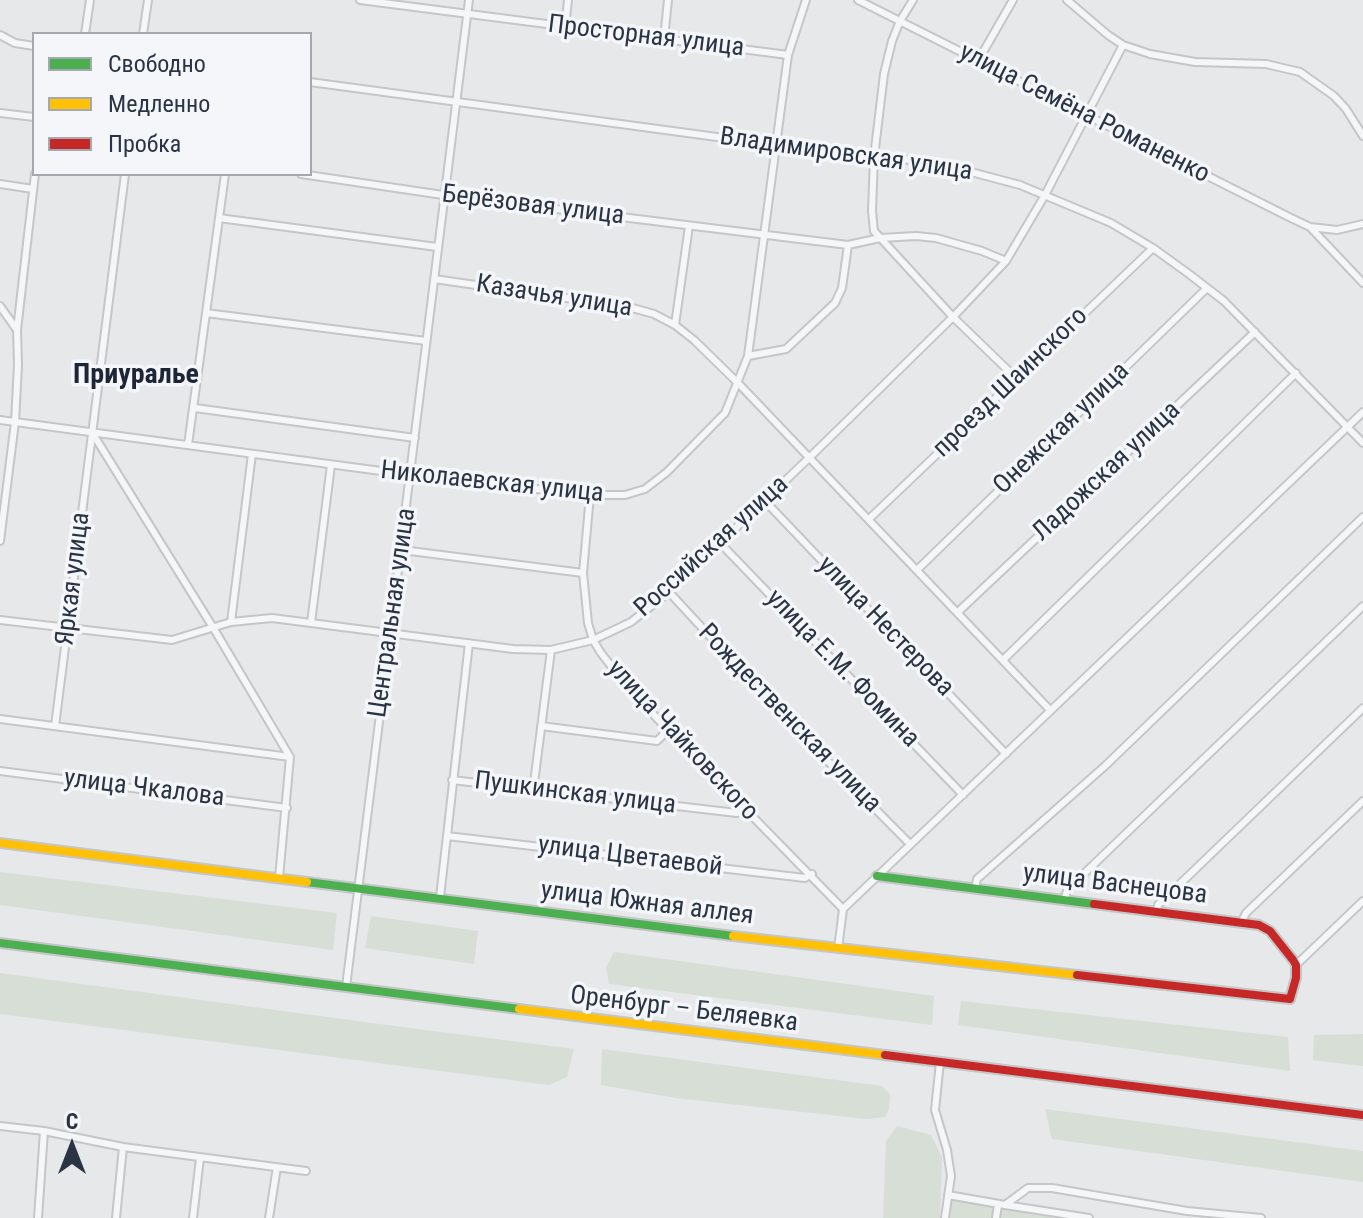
<!DOCTYPE html>
<meta charset="utf-8">
<style>
body{margin:0}
#map{position:relative;width:1363px;height:1218px;overflow:hidden;background:#e6e8ea;font-family:"Roboto Condensed",sans-serif}
canvas{display:block}
.legend{position:absolute;left:32px;top:32px;width:280px;height:144px;box-sizing:border-box;background:#f4f6f9;border:2px solid #a4a8b1;margin:0;padding:10px 14px;list-style:none;font-size:24px;color:#2b3445}
.legend li{display:flex;align-items:center;gap:16px;height:40px}
.legend b{width:40px;border:2px solid #a4a8b1}
.north{position:absolute;left:32px;top:1106px;width:80px;height:80px;-webkit-text-stroke:6px #f4f6f9;paint-order:stroke;rotate:0deg;font-size:22px;font-weight:700;line-height:32px;text-align:center;color:#2b3445}
.north::after{content:'';display:block;margin:auto;width:28px;height:36px;background:#2b3445;clip-path:polygon(50% 0,100% 100%,50% 72%,0 100%)}
</style>
<div id="map">
<canvas width="1363" height="1218"></canvas>
<ul class="legend">
<li><b style="height:10px;background:#4caf50"></b>Свободно</li>
<li><b style="height:10px;background:#ffc107"></b>Медленно</li>
<li><b style="height:10px;background:#c62828"></b>Пробка</li>
</ul>
<div class="north">С</div>
</div>
<script>
const g = document.querySelector('canvas').getContext('2d');
g.lineJoin = 'round';
function paint(path, color) {
  g.fillStyle = color;
  g.fill(path, 'evenodd');
}
function shape(rows) {
  const path = new Path2D();
  for (const r of rows) {
    path.moveTo(r[0], r[1]);
    for (let i = 2; i < r.length; i += 2) path.lineTo(r[i], r[i + 1]);
  }
  return path;
}
function trace(path, color, width, dash) {
  g.strokeStyle = color;
  g.lineWidth = width;
  g.lineCap = dash ? 'butt' : 'round';
  g.setLineDash(dash || []);
  g.stroke(path);
}
function label(font, color, halo, rows, align = 'center') {
  g.font = font + ' "Roboto Condensed",sans-serif';
  g.lineWidth = 7;
  g.setLineDash([]);
  g.textBaseline = 'middle';
  g.strokeStyle = halo;
  g.fillStyle = color;
  for (const [text, x, y, turn = 0] of rows) {
    g.save();
    g.translate(x, y);
    g.rotate((+turn || 0) * Math.PI / 180);
    g.textAlign = isNaN(turn) ? turn : align;
    if (halo) g.strokeText(text, 0, 0);
    g.fillText(text, 0, 0);
    g.restore();
  }
}
paint(shape([
 [0,872,337,913,333,950,0,905],
 [371,916,478,931,474,964,365,948],
 [614,952,934,996,932,1025,609,984,606,967],
 [0,973,387,1025,574,1049,567,1077,549,1085,0,1014],
 [961,1001,1288,1037,1290,1071,958,1025],
 [1363,1034,1363,1066,1313,1060,1314,1035],
 [602,1049,882,1086,890,1094,889,1109,885,1117,867,1119,676,1098,601,1085],
 [1045,1109,1363,1151,1363,1182,1052,1139],
 [897,1126,931,1135,942,1157,940,1218,883,1218,886,1141],
 [952,1200,1068,1218,949,1218]
]), '#d6ded6');
const street = shape([
 [360,0,788,55],
 [858,0,1291,218,1310,227,1337,230,1363,224],
 [913,0,900,21,892,41,884,74,874,157,872,211,874,231,953,317,1016,378],
 [1067,0,1108,35,1123,45,1150,54,1195,62,1266,64,1300,72,1334,96,1346,109,1363,136],
 [565,27,568,0],
 [85,34,90,0],
 [143,34,148,0],
 [0,35,15,43,34,46],
 [664,39,668,0],
 [978,61,1013,0],
 [310,82,776,145,937,163,1020,185,1111,223,1153,248,1189,274,1224,301,1363,443],
 [0,113,34,117],
 [301,174,443,195,848,245,880,238,916,236,936,238,982,251,1006,261],
 [0,184,33,189],
 [219,218,437,247],
 [1310,227,1363,283],
 [434,279,629,307,654,314,675,325,694,340,739,384,1050,710],
 [0,306,17,330],
 [206,313,426,341],
 [675,325,689,226],
 [748,356,786,349,835,303,842,288,848,245],
 [195,408,415,438],
 [0,420,411,475,590,495,625,495,645,489,667,472,725,413,748,356,788,55,806,0],
 [93,434,214,629,290,757,279,878],
 [188,445,225,174],
 [590,495,583,573,588,623,593,640,601,653,625,684,668,730,843,909],
 [764,500,1006,754],
 [869,519,1153,248],
 [0,541,15,422,18,365,17,330,35,174],
 [720,543,963,795],
 [402,550,583,573],
 [917,570,1207,288],
 [669,592,787,720,910,844],
 [958,612,1255,332],
 [0,620,172,640,231,622,272,618,513,649,551,650,593,640,631,622,669,592,810,457,953,317,1006,261,1045,195,1123,45],
 [231,622,252,454],
 [311,623,331,465],
 [1003,660,1296,373],
 [0,719,290,757],
 [55,726,125,174],
 [541,726,657,741,668,730],
 [0,771,287,808],
 [452,780,737,813,744,810],
 [533,791,551,650],
 [447,836,805,878,812,874],
 [975,888,977,879,1105,766,1363,517],
 [440,897,469,643],
 [1065,899,1067,890,1363,606],
 [1157,911,1158,905,1363,708],
 [1242,921,1246,913,1363,801],
 [838,949,843,909,1363,412],
 [1296,965,1363,901],
 [346,987,469,0],
 [940,1062,935,1110,947,1150,951,1176,945,1218],
 [0,1126,44,1131,123,1147,306,1171],
 [948,1195,1005,1205,1028,1188,1052,1188,1187,1211,1261,1218],
 [1005,1205,1089,1218],
 [38,1218,44,1131],
 [116,1218,123,1147],
 [193,1218,200,1158],
 [269,1218,277,1167],
 [996,1218,998,1205]
]);
const fast = shape([
 [877,876,1094,904],
 [307,882,733,936],
 [0,943,519,1009]
]);
const slow = shape([
 [0,843,307,882],
 [733,936,1077,975],
 [519,1009,885,1055]
]);
const jam = shape([
 [1077,975,1290,999,1296,978,1296,965,1293,960,1270,931,1259,925,1094,904],
 [885,1055,1363,1115]
]);
trace(street, '#c4c6c8', 10);
trace(fast, '#c4c6c8', 12);
trace(slow, '#c4c6c8', 12);
trace(jam, '#c4c6c8', 12);
trace(street, '#f5f6f7', 6);
trace(fast, '#4caf50', 8);
trace(slow, '#ffc107', 8);
trace(jam, '#c62828', 8);
label('26px', '#2b3445', '#f4f6f9', [
 ["Просторная улица",646,37,7],
 ["улица Семёна Романенко",1084,114,27],
 ["Владимировская улица",846,155,8],
 ["Берёзовая улица",533,206,7],
 ["Казачья улица",554,297,9],
 ["проезд Шаинского",1011,383,-44],
 ["Онежская улица",1062,429,-44],
 ["Ладожская улица",1107,472,-43],
 ["Николаевская улица",492,483,6],
 ["Российская улица",712,547,-42],
 ["Яркая улица",74,579,-83],
 ["Центральная улица",393,613,-82],
 ["улица Нестерова",885,627,46],
 ["улица Е.М. Фомина",842,669,46],
 ["Рождественская улица",789,719,46],
 ["улица Чайковского",682,741,47],
 ["улица Чкалова",144,789,7],
 ["Пушкинская улица",575,794,7],
 ["улица Цветаевой",630,857,7],
 ["улица Васнецова",1115,885,7],
 ["улица Южная аллея",647,904,7],
 ["Оренбург – Беляевка",684,1010,7]
]);
label('bold 28px', '#1d2536', '#f4f6f9', [
 ["Приуралье",136,376]
]);
</script>
